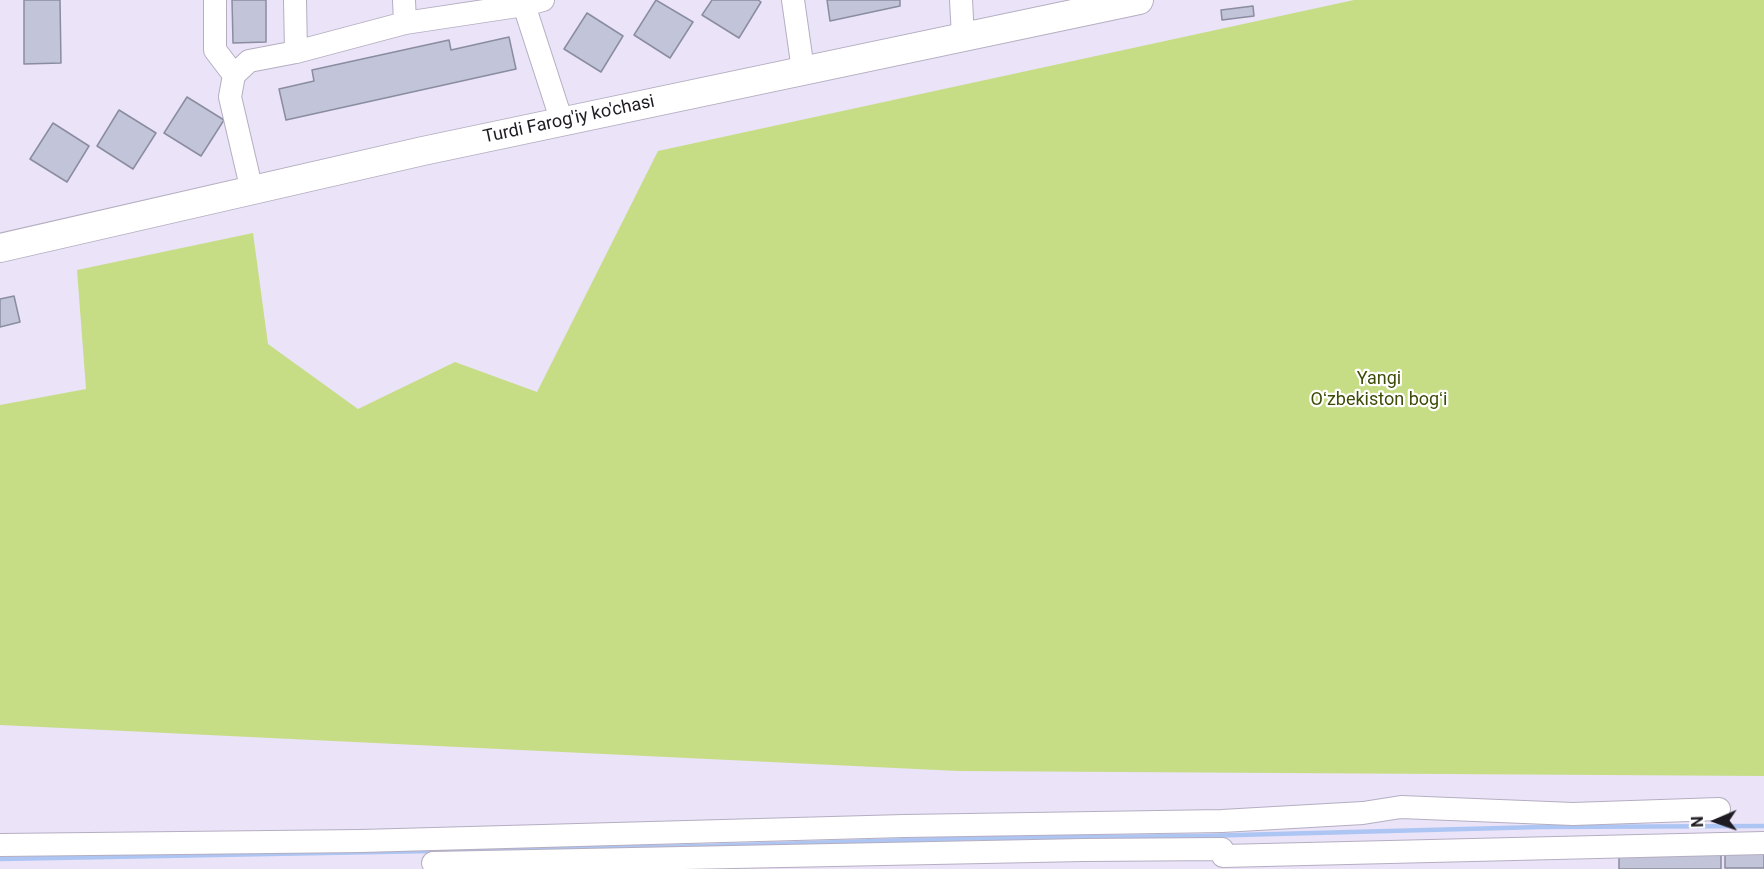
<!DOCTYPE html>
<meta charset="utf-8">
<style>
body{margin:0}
#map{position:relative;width:1764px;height:869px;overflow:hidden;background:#ebe3f8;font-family:Roboto,sans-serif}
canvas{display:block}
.north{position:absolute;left:1686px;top:791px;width:60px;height:60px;-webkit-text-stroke:4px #fff;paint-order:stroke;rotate:268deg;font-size:16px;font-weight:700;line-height:24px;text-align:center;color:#1e1b22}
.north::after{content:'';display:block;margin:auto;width:21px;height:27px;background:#1e1b22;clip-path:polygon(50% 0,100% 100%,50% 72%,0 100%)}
</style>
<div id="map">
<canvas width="1764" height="869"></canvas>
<div class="north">N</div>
</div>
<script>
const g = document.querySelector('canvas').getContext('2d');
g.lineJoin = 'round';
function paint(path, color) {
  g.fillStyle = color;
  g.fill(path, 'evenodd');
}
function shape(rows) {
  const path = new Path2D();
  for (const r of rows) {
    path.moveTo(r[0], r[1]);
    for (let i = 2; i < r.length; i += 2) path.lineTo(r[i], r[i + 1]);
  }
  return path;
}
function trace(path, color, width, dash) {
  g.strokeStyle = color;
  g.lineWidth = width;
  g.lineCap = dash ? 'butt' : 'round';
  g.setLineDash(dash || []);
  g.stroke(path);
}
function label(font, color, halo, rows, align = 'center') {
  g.font = font + ' Roboto,sans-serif';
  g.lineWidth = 4.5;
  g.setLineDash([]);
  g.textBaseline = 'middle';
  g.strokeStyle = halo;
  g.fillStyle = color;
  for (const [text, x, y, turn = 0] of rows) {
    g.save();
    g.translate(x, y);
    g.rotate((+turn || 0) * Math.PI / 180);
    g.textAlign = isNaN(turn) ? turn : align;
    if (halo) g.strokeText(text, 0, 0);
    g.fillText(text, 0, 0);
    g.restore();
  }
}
paint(shape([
 [1354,0,1764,0,1764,776,958,771,0,725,0,405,86,389,77,270,253,233,268,344,358,409,455,362,537,392,658,151]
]), '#c6dd85');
trace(shape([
 [0,859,704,846,982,838,1200,836,1540,827,1764,826]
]), '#adc5f3', 4.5);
const building = shape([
 [24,0,60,0,61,63,24,64,24,0],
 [232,0,266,0,266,42,233,43,232,0],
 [656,0,693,22,670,58,634,35,656,0],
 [712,0,758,0,761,2,739,38,702,15,712,0],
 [827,0,900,0,900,6,830,21,827,0],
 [1253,6,1254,16,1222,20,1221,10,1253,6],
 [587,13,623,36,601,72,564,49,587,13],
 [509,37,516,69,286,120,279,89,314,81,312,70,449,40,451,50,509,37],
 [187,97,224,120,201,156,164,133,187,97],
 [119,110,156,133,133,169,97,146,119,110],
 [53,123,89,146,67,182,30,159,53,123],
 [14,296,20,322,0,327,0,299,14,296],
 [1619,851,1721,853,1721,869,1619,869,1619,851],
 [1764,852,1764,868,1725,868,1725,853,1764,852]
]);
paint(building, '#c2c4d9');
trace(building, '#8a8c9f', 1.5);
const minor = shape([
 [215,0,215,50,234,75],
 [295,0,296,52],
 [404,0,405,23],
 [543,0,524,5,562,122],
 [793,0,803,70],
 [961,0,963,37],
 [252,191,230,97,234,75,249,61,296,52,405,23,524,5],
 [0,845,361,841,904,826,1222,821,1363,813,1401,807,1573,814,1719,809],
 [1223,856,1764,843],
 [433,863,1084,850,1222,849]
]);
const major = shape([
 [0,248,423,151,1139,0]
]);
trace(minor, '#b5aec1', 24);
trace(major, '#b5aec1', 30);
trace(minor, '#fff', 22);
trace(major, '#fff', 28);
label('18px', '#1e1b22', '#fff', [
 ["Turdi Farog'iy ko'chasi",569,120,-12]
]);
label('18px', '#3e4c07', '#fff', [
 ["Yangi",1379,379],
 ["Oʻzbekiston bogʻi",1379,400]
]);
</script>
